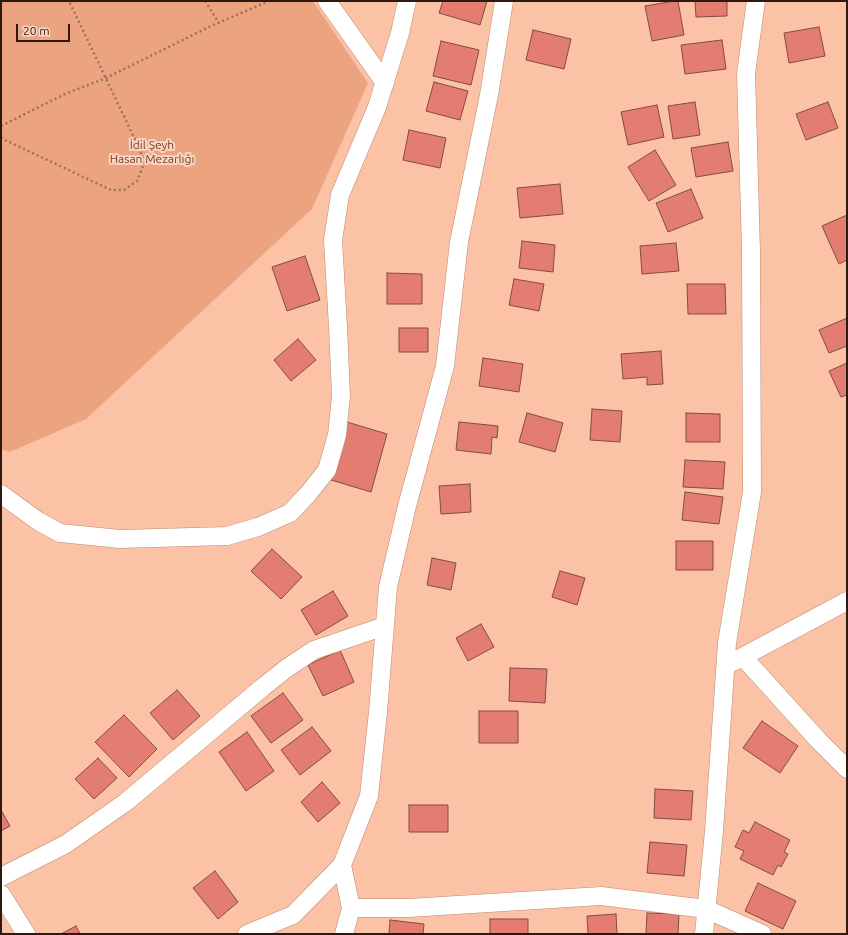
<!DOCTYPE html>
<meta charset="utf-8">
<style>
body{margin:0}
#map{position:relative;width:848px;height:935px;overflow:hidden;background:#fbc2a6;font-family:Ubuntu,sans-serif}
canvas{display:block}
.frame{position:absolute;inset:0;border:2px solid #2e190f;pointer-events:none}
.scale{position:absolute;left:16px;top:24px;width:54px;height:18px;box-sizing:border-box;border:2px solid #2e190f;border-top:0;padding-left:5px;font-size:12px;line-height:14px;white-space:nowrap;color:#2e190f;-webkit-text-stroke:3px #f8d5c4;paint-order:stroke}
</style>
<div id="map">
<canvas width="848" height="935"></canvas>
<div class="frame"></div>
<div class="scale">20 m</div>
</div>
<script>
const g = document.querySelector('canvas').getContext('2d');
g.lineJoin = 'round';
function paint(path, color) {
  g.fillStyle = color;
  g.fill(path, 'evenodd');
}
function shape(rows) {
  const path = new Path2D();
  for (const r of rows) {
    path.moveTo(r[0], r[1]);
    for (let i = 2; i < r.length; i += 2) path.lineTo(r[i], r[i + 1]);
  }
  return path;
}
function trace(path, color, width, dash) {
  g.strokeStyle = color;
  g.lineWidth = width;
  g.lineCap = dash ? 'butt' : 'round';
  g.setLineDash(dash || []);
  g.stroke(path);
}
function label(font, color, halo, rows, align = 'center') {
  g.font = font + ' Ubuntu,sans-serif';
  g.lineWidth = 4;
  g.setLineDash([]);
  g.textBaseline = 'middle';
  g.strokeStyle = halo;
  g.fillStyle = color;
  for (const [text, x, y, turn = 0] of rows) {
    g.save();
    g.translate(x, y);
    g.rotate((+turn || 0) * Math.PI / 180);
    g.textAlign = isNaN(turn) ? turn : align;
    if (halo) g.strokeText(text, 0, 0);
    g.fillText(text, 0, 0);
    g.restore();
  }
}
paint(shape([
 [1,1,313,1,368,83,312,209,86,419,10,452,1,449]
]), '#eca480');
const building = shape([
 [443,1,487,1,480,25,439,13,443,1],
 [674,1,678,1,684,35,652,41,645,6,674,1],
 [695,1,727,1,727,16,696,17,695,1],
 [819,27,825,56,789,63,784,33,819,27],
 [533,30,571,39,564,69,526,60,533,30],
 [722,40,726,69,685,74,681,45,722,40],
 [441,41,479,50,471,85,433,76,441,41],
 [434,82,468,91,460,120,426,111,434,82],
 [695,102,700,135,673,139,668,106,695,102],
 [828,102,838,128,806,140,796,114,828,102],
 [657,105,664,137,628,145,621,112,657,105],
 [409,130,446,138,440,168,403,160,409,130],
 [728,142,733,171,696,177,691,148,728,142],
 [655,150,676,185,649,201,628,167,655,150],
 [560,184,563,214,520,218,517,188,560,184],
 [691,189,703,218,668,232,656,203,691,189],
 [847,215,847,260,839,264,822,226,847,215],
 [522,241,555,245,553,272,519,268,522,241],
 [676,243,679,271,642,274,640,246,676,243],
 [305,256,320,300,287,311,272,267,305,256],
 [387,273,422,274,422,304,387,304,387,273],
 [514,279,544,284,539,311,509,305,514,279],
 [687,284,725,284,726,314,688,314,687,284],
 [847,318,847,346,829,353,819,330,847,318],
 [399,328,428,328,428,352,399,352,399,328],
 [298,339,316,360,291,381,274,360,298,339],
 [661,351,663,384,647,385,647,377,623,379,621,354,661,351],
 [483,358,523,364,519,392,479,386,483,358],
 [847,363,847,395,841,397,829,371,847,363],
 [592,409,622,411,620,442,590,440,592,409],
 [527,413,563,423,555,452,519,442,527,413],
 [686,413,720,414,720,442,686,442,686,413],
 [347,422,387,434,371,492,331,480,347,422],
 [459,422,498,426,497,438,492,437,491,454,456,450,459,422],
 [685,460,725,462,723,489,683,487,685,460],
 [470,484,471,512,441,514,439,486,470,484],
 [685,492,723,497,719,524,682,520,685,492],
 [676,541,713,541,713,570,676,570,676,541],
 [272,549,302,577,281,599,251,571,272,549],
 [432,558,456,563,451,590,427,585,432,558],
 [560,571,585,578,577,605,552,597,560,571],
 [333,591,348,616,316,635,301,610,333,591],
 [481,624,494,647,468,661,456,638,481,624],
 [340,650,354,682,323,696,308,665,340,650],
 [510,668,547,669,545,703,509,701,510,668],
 [177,690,200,716,173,740,150,713,177,690],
 [283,693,303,720,271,743,251,716,283,693],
 [479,711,518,711,518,743,479,743,479,711],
 [124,715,157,749,129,777,95,742,124,715],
 [762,721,798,746,780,773,743,748,762,721],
 [312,727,331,751,300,775,281,750,312,727],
 [247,732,274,771,246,791,219,752,247,732],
 [98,758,117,778,94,799,75,779,98,758],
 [322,782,340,803,318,822,301,802,322,782],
 [655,789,693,791,691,820,654,818,655,789],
 [409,805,448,805,448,832,409,832,409,805],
 [1,810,10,826,1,831,1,810],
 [755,822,790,840,784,852,788,854,781,867,778,865,773,875,740,859,744,851,735,847,743,830,749,833,755,822],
 [650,842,687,845,684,876,647,873,650,842],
 [215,871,238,902,218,919,193,888,215,871],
 [758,883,796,901,783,929,745,911,758,883],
 [647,913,679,914,678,934,646,934,647,913],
 [616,914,617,934,588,934,587,916,616,914],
 [490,919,528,919,528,934,490,934,490,919],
 [390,920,424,924,423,934,389,934,390,920],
 [76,926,80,934,61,934,76,926]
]);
paint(building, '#e37c71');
trace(building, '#834b45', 1);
const street = shape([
 [327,1,385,83],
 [1,494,38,521,60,533,120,539,227,536,258,527,290,513,308,494,327,470,337,435,341,396,338,327,333,240,340,195,377,107,400,33,407,1],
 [743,657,819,741,847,769],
 [733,662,847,601],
 [342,865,351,908,344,934],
 [1,877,66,844,126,802,263,687,287,668,314,650,385,626],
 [1,894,26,934],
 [351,908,409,908,601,896,706,909,762,934],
 [247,934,293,915,342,865,369,796,378,712,388,587,407,506,445,366,459,242,489,95,504,1],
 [704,934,714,831,727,643,752,492,751,251,746,73,756,1]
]);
trace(street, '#be886d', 19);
trace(shape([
 [205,1,219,23],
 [1,126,65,94,106,78,211,26,269,1],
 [1,137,5,140,111,190,124,190,137,181,144,164,140,150,69,1]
]), '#99725e', 2.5, [2, 3]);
trace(street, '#fff', 18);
label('12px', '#7d401f', '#f8d5c4', [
 ["İdil Şeyh",152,145],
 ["Hasan Mezarlığı",152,159]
]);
</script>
